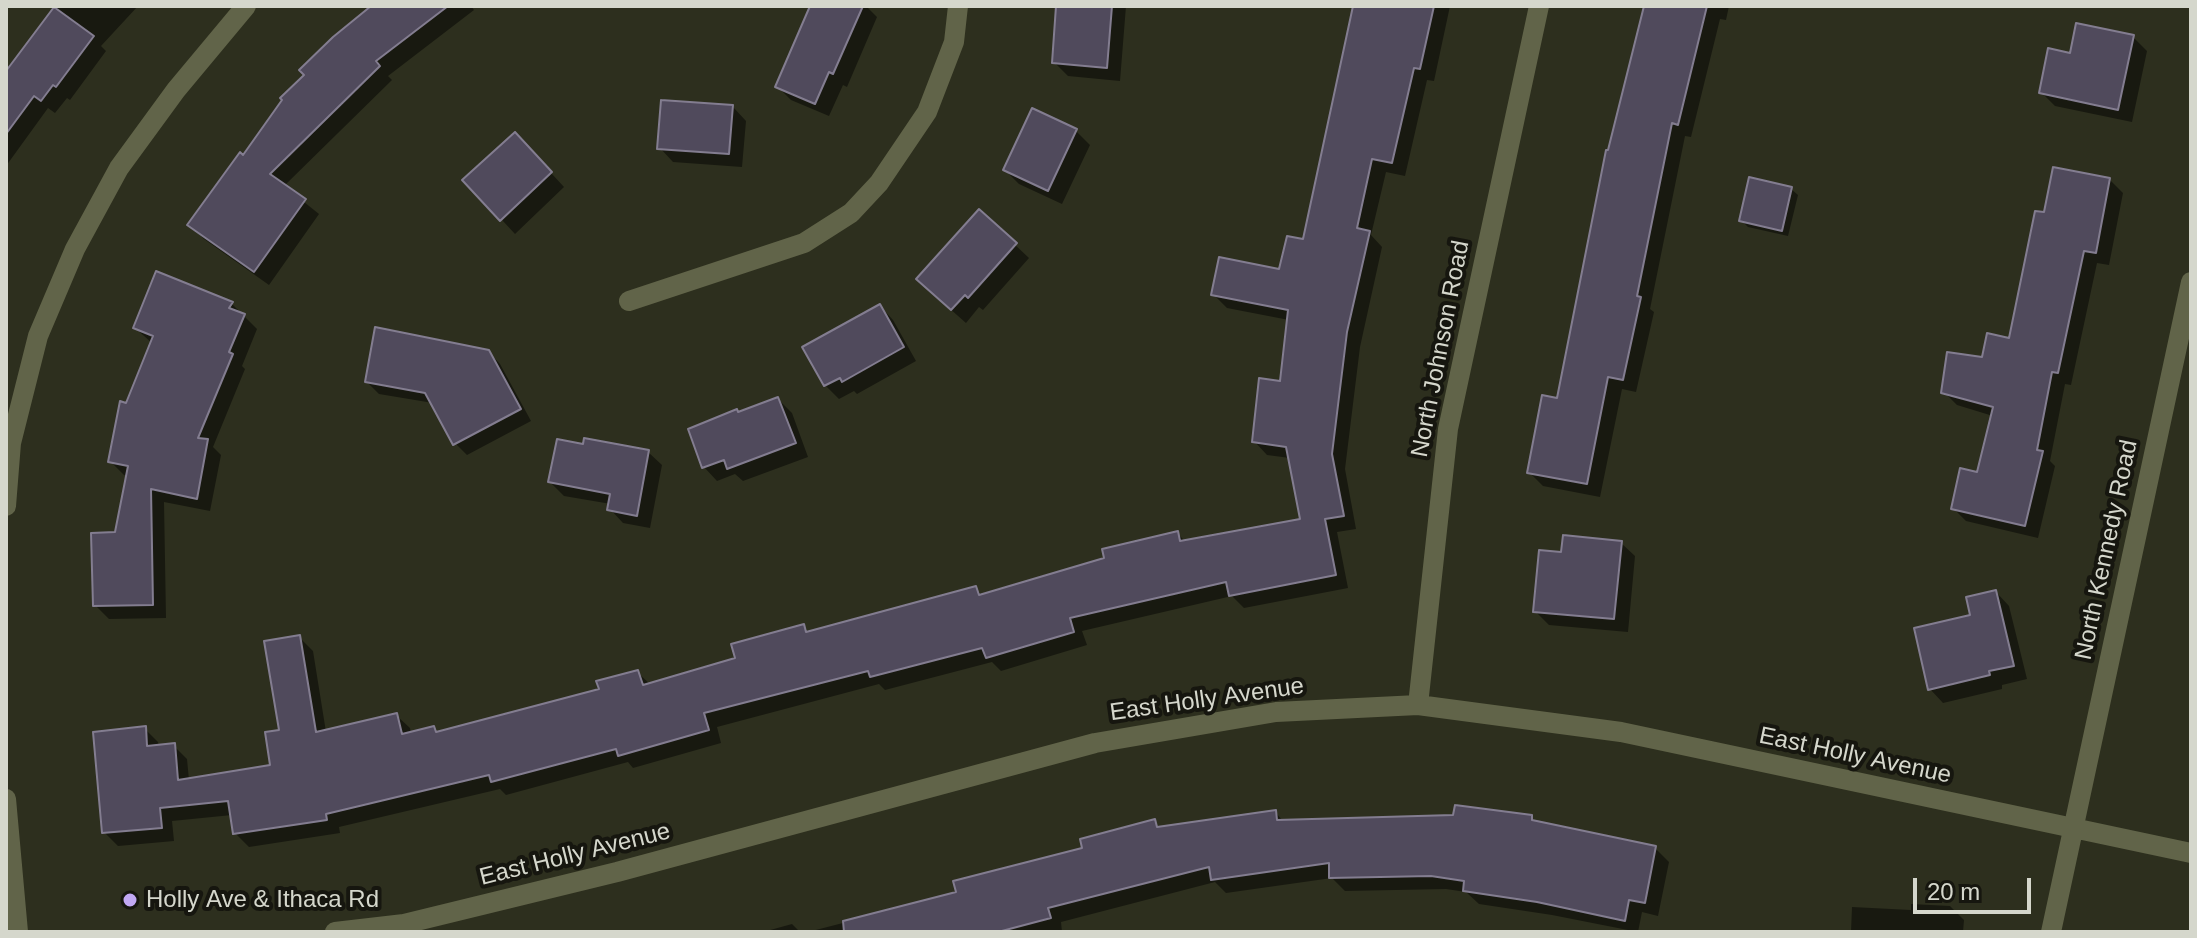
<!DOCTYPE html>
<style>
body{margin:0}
#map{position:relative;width:2197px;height:938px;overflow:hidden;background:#2d2f1e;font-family:Arial,sans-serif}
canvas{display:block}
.frame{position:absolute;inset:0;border:8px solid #d5d7cc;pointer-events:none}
.scale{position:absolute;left:1913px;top:878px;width:118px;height:36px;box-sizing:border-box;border:4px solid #d5d7cc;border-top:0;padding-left:10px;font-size:24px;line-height:28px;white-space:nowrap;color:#d5d7cc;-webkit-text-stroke:6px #16160f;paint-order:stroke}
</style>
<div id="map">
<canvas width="2197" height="938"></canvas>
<div class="frame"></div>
<div class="scale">20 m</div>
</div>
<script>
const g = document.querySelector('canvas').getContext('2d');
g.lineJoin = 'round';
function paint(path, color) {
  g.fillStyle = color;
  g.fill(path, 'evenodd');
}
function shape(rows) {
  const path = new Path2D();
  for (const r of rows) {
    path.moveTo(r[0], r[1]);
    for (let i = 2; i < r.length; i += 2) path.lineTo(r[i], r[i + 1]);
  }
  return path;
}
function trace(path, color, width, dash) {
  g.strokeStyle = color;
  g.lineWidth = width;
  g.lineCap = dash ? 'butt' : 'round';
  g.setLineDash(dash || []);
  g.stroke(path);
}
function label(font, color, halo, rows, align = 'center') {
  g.font = font + ' Arial,sans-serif';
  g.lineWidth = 8;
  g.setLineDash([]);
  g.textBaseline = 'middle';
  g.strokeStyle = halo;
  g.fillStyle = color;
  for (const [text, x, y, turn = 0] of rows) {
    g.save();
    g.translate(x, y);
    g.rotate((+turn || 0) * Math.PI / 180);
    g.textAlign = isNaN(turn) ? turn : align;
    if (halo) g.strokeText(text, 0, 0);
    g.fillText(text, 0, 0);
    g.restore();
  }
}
paint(shape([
 [57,6,138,6,101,46,106,51,70,100,67,98,55,113,48,108,6,166,6,75],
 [374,6,471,6,474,10,388,76,392,80,284,186,319,214,269,285,204,239,190,225,243,158],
 [812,6,866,6,877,17,847,87,843,85,829,116,791,100,777,86],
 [1058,6,1126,6,1120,81,1068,76,1054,62],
 [1375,6,1450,6,1434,81,1427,80,1405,176,1386,172,1371,235,1382,247,1360,347,1345,469,1356,529,1337,532,1348,588,1244,608,1232,596,1082,631,1087,645,1001,671,992,662,885,690,879,684,717,727,721,743,633,768,628,762,506,795,500,789,339,827,340,833,249,847,235,833,232,815,172,821,174,841,118,846,104,832,145,729,158,742,159,747,174,746,187,759,189,780,272,767,281,731,299,637,313,651,326,732,396,715,410,728,411,734,434,728,439,733,601,691,637,672,651,685,738,660,803,627,810,633,975,588,983,596,1107,559,1177,533,1186,542,1302,521,1290,458,1267,455,1254,441,1281,383,1289,320,1227,308,1213,294,1281,271,1304,241],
 [1646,6,1729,6,1726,20,1720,19,1691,137,1685,136,1650,309,1654,312,1636,392,1622,389,1600,497,1543,486,1529,472,1558,401],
 [2133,37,2147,51,2132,122,2055,106,2041,92,2071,55],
 [733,107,746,121,742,167,673,162,660,148],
 [1076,131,1090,145,1062,204,1019,184,1005,170],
 [528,148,564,187,515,234,465,180],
 [2110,180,2123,193,2109,265,2097,263,2071,385,2065,384,2050,461,2055,466,2038,538,1966,521,1953,508,1979,474,1993,416,1957,405,1944,392,2010,340,2046,215],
 [1791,189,1798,195,1788,236,1748,227,1741,220],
 [980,212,1029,258,983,310,979,307,966,323,932,293],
 [157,274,232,304,257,329,242,366,245,369,213,447,221,455,210,511,164,502,166,618,109,619,95,605,116,534,128,476,124,475,110,461,127,405,152,343,135,328],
 [880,306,893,320,916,361,857,394,854,391,839,399,825,385],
 [488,351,500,364,531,421,467,455,455,443,433,403,379,394,367,382],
 [778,399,792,413,808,457,743,481,735,474,717,481,704,467,739,414],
 [585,446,648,452,662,465,650,528,623,523,610,509,611,504,564,496,550,482],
 [1621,543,1635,556,1628,632,1549,625,1535,611,1563,555],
 [1996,592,2009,606,2027,679,2002,685,2002,689,1943,703,1930,689,1973,617],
 [1275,812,1284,822,1531,817,1537,823,1655,848,1669,862,1658,916,1642,912,1638,932,1552,915,1479,904,1466,892,1446,889,1345,891,1332,878,1226,893,1215,882,1061,922,1062,932,808,932,959,893,1154,822,1161,828],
 [1911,904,1950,906,1964,920,1963,932,1851,932,1852,907,1911,910],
 [792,924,800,932,763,932]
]), '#0007');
const building = shape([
 [371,6,448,6,376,61,380,66,270,174,306,199,254,272,187,225,240,152,243,155,282,100,280,98,304,75,299,70,333,37,371,6],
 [810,6,863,6,833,74,829,72,815,104,775,87,810,6],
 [1056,6,1112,6,1107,68,1052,63,1056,6],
 [1353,6,1434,6,1420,69,1414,68,1392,163,1372,159,1357,228,1370,231,1347,332,1332,454,1344,516,1325,519,1336,575,1229,596,1226,582,1070,618,1074,632,986,658,982,648,870,677,868,671,704,713,709,730,618,756,616,749,491,782,489,775,326,814,327,820,233,834,228,801,160,808,162,828,102,833,93,732,146,726,147,746,175,743,178,780,270,765,265,732,279,730,264,641,300,635,316,732,397,713,402,734,434,726,436,732,599,689,596,681,638,670,643,685,735,658,731,644,804,624,806,632,976,586,979,595,1104,558,1102,549,1178,531,1180,541,1300,519,1286,447,1252,442,1259,378,1280,381,1288,310,1211,295,1219,257,1279,269,1287,236,1303,239,1353,6],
 [1644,6,1707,6,1678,125,1672,123,1637,296,1641,297,1623,380,1608,377,1587,484,1527,473,1542,395,1557,398,1606,150,1608,150,1644,6],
 [54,7,94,36,56,87,53,85,41,101,34,96,6,134,6,71,54,7],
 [2076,23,2134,35,2118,110,2039,93,2048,48,2070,53,2076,23],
 [661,100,733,105,729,154,657,149,661,100],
 [1032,108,1077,129,1048,191,1003,170,1032,108],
 [515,132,552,172,500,221,462,180,515,132],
 [2053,167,2110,178,2096,253,2084,251,2058,373,2052,372,2037,450,2043,451,2025,526,1951,509,1960,468,1977,472,1993,407,1941,393,1947,352,1982,357,1987,333,2009,338,2035,211,2044,212,2053,167],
 [1749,177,1792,187,1782,231,1739,221,1749,177],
 [979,209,1017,243,968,298,965,295,951,310,916,279,979,209],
 [156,271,233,302,229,308,245,314,229,352,233,354,198,438,208,439,197,499,151,489,153,605,93,606,91,533,115,532,128,466,108,462,120,401,126,403,153,336,133,328,156,271],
 [880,304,904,347,842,382,840,378,824,386,802,347,880,304],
 [375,327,489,350,521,409,453,445,425,393,365,382,375,327],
 [778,397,796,443,727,469,724,460,702,468,688,429,737,409,738,412,778,397],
 [584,438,649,450,637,516,607,510,610,494,548,482,557,439,583,444,584,438],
 [1563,535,1622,541,1614,619,1533,612,1539,550,1561,552,1563,535],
 [1996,590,2014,666,1989,671,1990,675,1928,690,1914,628,1970,615,1966,597,1996,590],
 [1455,805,1532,815,1532,820,1656,846,1645,903,1629,900,1625,921,1537,902,1463,891,1464,881,1431,876,1329,878,1329,863,1211,880,1209,867,1048,908,1051,918,998,932,844,932,843,921,956,892,953,881,1082,848,1080,839,1155,819,1157,827,1276,810,1277,820,1453,815,1455,805]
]);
paint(building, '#504a5c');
trace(building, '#837d90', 2);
trace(shape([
 [629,301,804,243,851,213,879,183,927,112,954,42,958,6],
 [6,506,11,443,38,336,75,249,119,168,176,90,246,6],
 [1418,705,1448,429,1539,6],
 [6,799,18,932],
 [335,932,404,924,617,872,1095,743,1276,712,1418,705,1621,732,2191,853],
 [2051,932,2191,282]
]), '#616449', 20);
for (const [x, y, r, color] of [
 [130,900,8,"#c1a8f3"]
]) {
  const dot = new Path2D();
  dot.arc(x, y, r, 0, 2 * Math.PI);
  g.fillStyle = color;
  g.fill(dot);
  trace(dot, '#16160f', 3);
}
label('24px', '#d5d7cc', '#16160f', [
 ["North Johnson Road",1441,349,-79],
 ["North Kennedy Road",2107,550,-78],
 ["East Holly Avenue",1207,700,-8],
 ["East Holly Avenue",1855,756,12],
 ["East Holly Avenue",575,855,-14]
]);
label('24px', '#d5d7cc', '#16160f', [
 ["Holly Ave & Ithaca Rd",146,900]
], 'left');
</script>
